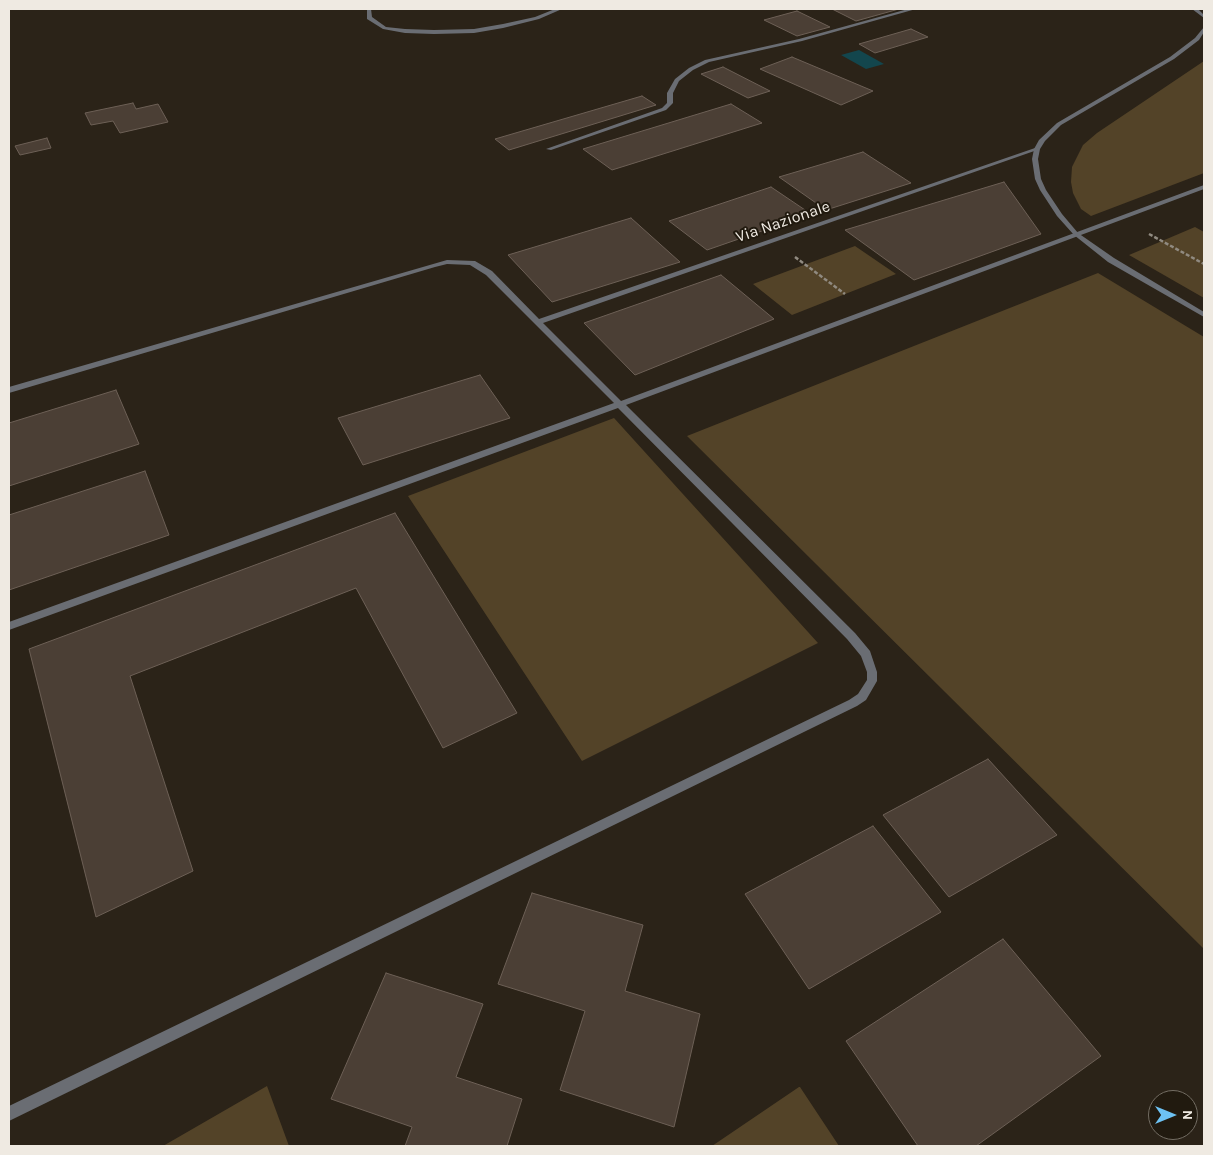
<!DOCTYPE html>
<style>
body{margin:0}
#map{position:relative;width:1213px;height:1155px;overflow:hidden;background:#2b2318;font-family:Karla,sans-serif}
canvas{display:block}
.frame{position:absolute;inset:0;border:10px solid #efeae2;pointer-events:none}
.north{position:absolute;left:1148px;top:1090px;width:50px;height:50px;box-sizing:border-box;background:#211a0f;border:1px solid #736d63;border-radius:50%;rotate:90deg;font-size:14px;font-weight:700;line-height:20px;text-align:center;color:#efeae2}
.north::after{content:'';display:block;margin:auto;width:18px;height:22px;background:#6dc2f3;clip-path:polygon(50% 0,100% 100%,50% 72%,0 100%)}
</style>
<div id="map">
<canvas width="1213" height="1155"></canvas>
<div class="frame"></div>
<div class="north">N</div>
</div>
<script>
const g = document.querySelector('canvas').getContext('2d');
g.lineJoin = 'round';
function paint(path, color) {
  g.fillStyle = color;
  g.fill(path, 'evenodd');
}
function shape(rows) {
  const path = new Path2D();
  for (const r of rows) {
    path.moveTo(r[0], r[1]);
    for (let i = 2; i < r.length; i += 2) path.lineTo(r[i], r[i + 1]);
  }
  return path;
}
function trace(path, color, width, dash) {
  g.strokeStyle = color;
  g.lineWidth = width;
  g.lineCap = dash ? 'butt' : 'round';
  g.setLineDash(dash || []);
  g.stroke(path);
}
function label(font, color, halo, rows, align = 'center') {
  g.font = font + ' Karla,sans-serif';
  g.lineWidth = 4;
  g.setLineDash([]);
  g.textBaseline = 'middle';
  g.strokeStyle = halo;
  g.fillStyle = color;
  for (const [text, x, y, turn = 0] of rows) {
    g.save();
    g.translate(x, y);
    g.rotate((+turn || 0) * Math.PI / 180);
    g.textAlign = isNaN(turn) ? turn : align;
    if (halo) g.strokeText(text, 0, 0);
    g.fillText(text, 0, 0);
    g.restore();
  }
}
paint(shape([
 [1204,61,1204,173,1091,216,1081,209,1073,193,1071,182,1072,167,1083,145,1097,133],
 [1195,227,1204,232,1204,298,1129,255],
 [855,246,896,274,792,315,753,284],
 [1098,273,1204,337,1204,949,687,436],
 [614,418,818,643,582,761,408,496],
 [267,1086,289,1146,163,1146],
 [800,1087,839,1146,712,1146,799,1087]
]), '#534328');
paint(shape([
 [859,50,884,64,866,69,841,55]
]), '#13464d');
const building = shape([
 [832,9,899,9,856,21,832,9],
 [797,11,830,27,797,36,764,20,797,11],
 [911,29,928,37,875,53,859,44,911,29],
 [792,57,873,91,841,105,760,69,792,57],
 [723,67,770,91,748,98,701,74,723,67],
 [642,96,656,105,509,150,495,139,642,96],
 [133,103,136,109,158,104,168,122,120,133,113,121,91,125,85,113,133,103],
 [731,104,762,123,612,170,583,149,731,104],
 [47,138,51,148,20,155,15,146,47,138],
 [863,152,911,183,826,210,779,177,863,152],
 [1004,182,1041,234,914,280,845,230,1004,182],
 [771,187,811,214,707,250,669,221,771,187],
 [631,218,680,262,552,302,508,255,631,218],
 [721,275,774,319,635,375,584,323,721,275],
 [480,375,510,418,363,465,338,418,480,375],
 [116,390,139,444,9,486,9,423,116,390],
 [145,471,169,535,9,590,9,515,145,471],
 [395,513,517,713,443,748,356,588,130,676,193,871,96,917,29,649,395,513],
 [988,759,1057,835,949,897,883,815,988,759],
 [873,826,941,912,809,989,745,894,873,826],
 [532,893,643,925,625,991,700,1014,674,1127,560,1090,585,1011,498,984,532,893],
 [1003,939,1101,1056,976,1146,918,1146,846,1041,1003,939],
 [386,973,483,1004,456,1077,522,1099,507,1146,405,1146,412,1127,331,1099,386,973]
]);
paint(building, '#4b3f35');
trace(building, '#6d6056', 1);
trace(shape([
 [1149,234,1204,264],
 [795,257,845,294]
]), '#908a80', 2.5, [4, 2]);
paint(shape([
 [367,9,371,9,372,17,386,27,405,29,434,30,474,29,503,24,535,17,555,9,562,9,539,19,503,28,474,33,434,34,405,33,383,29,367,19,367,9],
 [908,9,916,9,802,41,709,62,693,70,679,81,673,93,673,103,666,110,551,150,546,149,662,108,667,103,667,93,675,79,689,68,705,60,799,39,908,9],
 [1035,148,1040,149,543,323,621,401,1204,185,1204,189,626,405,855,633,870,651,877,672,877,681,866,700,857,706,9,1121,9,1106,849,700,858,694,867,680,867,672,861,656,847,639,618,408,9,630,9,622,614,403,486,275,470,265,447,264,435,267,9,393,9,387,447,260,475,261,492,271,539,319,1035,148]
]), '#6a6d73');
paint(shape([
 [1192,9,1198,9,1204,15,1204,18,1192,9],
 [1204,27,1204,32,1199,40,1174,59,1061,125,1045,141,1040,149,1038,159,1041,179,1046,190,1062,214,1078,233,1114,258,1204,312,1204,317,1108,262,1074,235,1057,216,1040,190,1035,179,1032,159,1034,149,1039,140,1057,123,1170,57,1195,38,1204,27]
]), '#6a6d73');
label('16px', '#efeae2', '#211a0f', [
 ["Via Nazionale",783,222,-19]
]);
</script>
